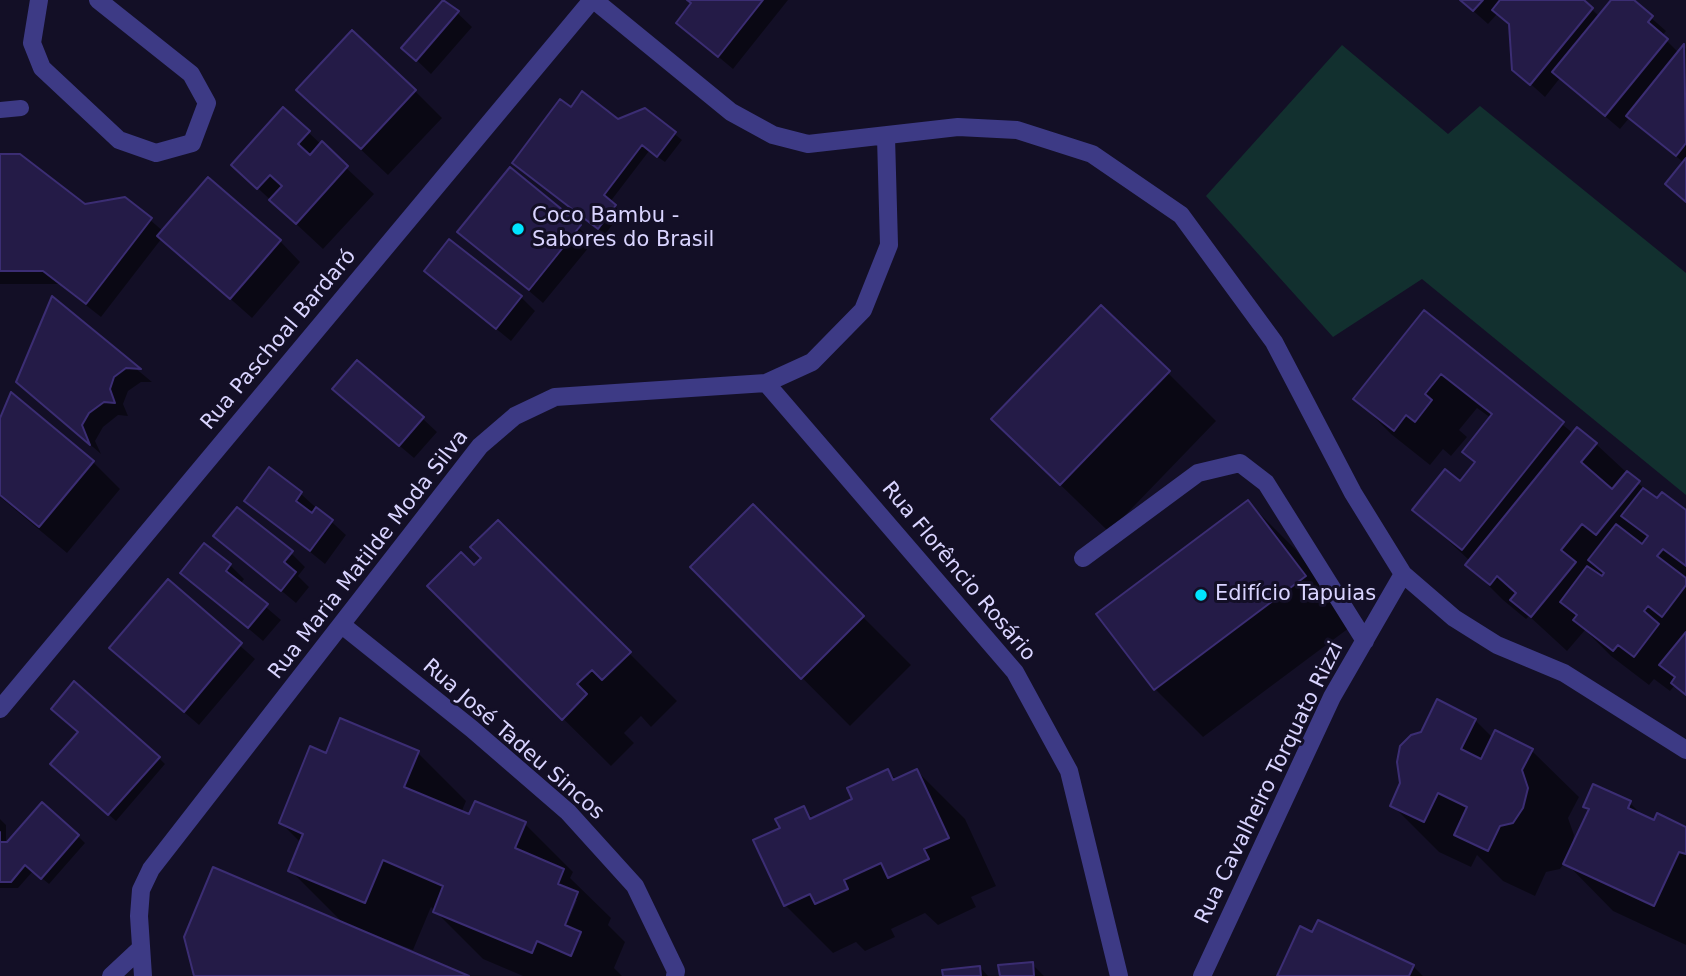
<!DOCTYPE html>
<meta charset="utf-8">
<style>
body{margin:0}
canvas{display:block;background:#130f26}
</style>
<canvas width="1686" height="976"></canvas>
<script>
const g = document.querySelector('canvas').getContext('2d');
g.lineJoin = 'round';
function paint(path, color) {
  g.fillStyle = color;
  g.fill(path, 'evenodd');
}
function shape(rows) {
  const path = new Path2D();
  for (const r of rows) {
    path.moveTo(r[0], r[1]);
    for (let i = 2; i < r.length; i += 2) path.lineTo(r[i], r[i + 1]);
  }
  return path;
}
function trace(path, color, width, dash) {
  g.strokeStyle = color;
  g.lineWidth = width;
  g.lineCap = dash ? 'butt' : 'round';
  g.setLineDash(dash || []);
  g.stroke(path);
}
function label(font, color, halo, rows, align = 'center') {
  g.font = font + ' "DejaVu Sans",sans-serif';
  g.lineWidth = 6;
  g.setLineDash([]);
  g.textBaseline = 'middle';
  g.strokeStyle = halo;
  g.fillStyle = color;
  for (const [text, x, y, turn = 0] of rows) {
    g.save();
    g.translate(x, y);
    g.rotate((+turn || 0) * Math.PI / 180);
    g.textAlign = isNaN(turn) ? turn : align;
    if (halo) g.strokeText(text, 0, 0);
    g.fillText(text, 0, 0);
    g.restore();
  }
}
paint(shape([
 [1342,45,1448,134,1480,106,1686,273,1686,495,1422,279,1333,337,1206,196]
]), '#12302f');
paint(shape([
 [686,0,788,0,733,69,678,23,692,5],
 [1461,0,1582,0,1600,17,1613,0,1631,0,1666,31,1662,36,1679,53,1686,48,1686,202,1684,163,1630,117,1620,129,1560,78,1545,97,1514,69,1511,26,1498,13,1488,24],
 [445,1,472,27,431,74,404,48],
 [415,91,442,118,388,175,325,116],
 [571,109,618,121,645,110,682,140,665,162,649,151,610,202,622,213,605,234,520,169],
 [308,132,374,194,323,249,233,165],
 [0,156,84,206,125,198,164,232,280,241,300,262,252,318,162,238,101,317,59,284,0,284],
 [510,170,594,241,543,303,460,232],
 [426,271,521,297,535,311,511,341],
 [52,299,152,382,141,382,128,391,123,404,128,416,118,415,103,427,95,441,101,454,18,382],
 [1424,312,1574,434,1596,444,1654,498,1686,512,1686,695,1675,685,1670,691,1654,679,1649,685,1611,656,1585,630,1567,651,1529,616,1526,619,1503,600,1467,564,1470,561,1414,509,1460,483,1477,464,1464,451,1491,418,1477,408,1459,430,1467,437,1451,456,1443,449,1430,465,1391,434,1356,399],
 [1168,373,1216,421,1109,532,1042,467],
 [349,403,422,418,437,432,414,458],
 [0,423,93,462,120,489,67,553,0,497],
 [301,494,346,535,325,564,247,501],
 [1248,502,1296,550,1353,625,1203,737,1155,689],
 [753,507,911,665,850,726,692,567],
 [498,522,677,701,651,727,641,716,624,733,634,743,611,766,429,586,474,567,483,558],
 [216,536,291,553,305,567,298,576,309,587,296,603],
 [205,545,230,565,244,579,240,585,281,620,263,641,183,573],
 [168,582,255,659,199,725,126,662],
 [1475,720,1493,738,1532,751,1579,797,1568,818,1574,835,1572,846,1590,811,1585,806,1630,803,1644,817,1686,829,1686,945,1613,911,1565,862,1560,869,1546,872,1535,896,1503,881,1477,855,1471,867,1439,852,1392,805],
 [418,753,466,801,461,813,525,824,573,872,570,878,611,918,608,925,625,942,614,968,622,976,523,976,483,959,431,907,413,950,342,922,290,870,301,843,281,823,327,755],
 [573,900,577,900,563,933,560,932],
 [159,758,165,764,116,821,59,771],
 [888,771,897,780,917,771,965,819,996,886,971,897,976,907,938,925,925,913,891,929,895,937,865,951,856,942,833,953,785,905,782,829,803,808,814,819,854,800],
 [0,819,6,825,6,845,78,836,85,843,49,884,33,871,18,888,0,888],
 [1032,964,1044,976,1001,976],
 [1413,966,1423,976,1279,976],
 [980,967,988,976,945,976]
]), '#0007');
const building = shape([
 [443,0,459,11,416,61,401,48,443,0],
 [687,0,763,0,718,57,676,23,691,3,687,0],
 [1460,0,1483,0,1473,11,1460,0],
 [1500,0,1584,0,1593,8,1530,85,1512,70,1509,24,1492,10,1500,0],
 [1611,0,1634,0,1653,16,1648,22,1668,39,1605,116,1552,72,1611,0],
 [352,30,416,90,361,149,296,90,352,30],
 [1684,44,1686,143,1676,156,1626,116,1684,44],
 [582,91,618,119,645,108,676,132,657,157,642,145,604,195,616,205,598,229,512,163,560,99,571,107,582,91],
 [283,107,310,131,298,144,310,155,322,141,348,166,296,224,269,200,282,186,270,175,257,189,231,165,283,107],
 [0,154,20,154,85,204,125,197,152,218,86,304,43,271,0,271,0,154],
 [1686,158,1686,202,1665,184,1686,158],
 [510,167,581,225,529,290,457,232,510,167],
 [208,177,281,240,230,299,157,236,208,177],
 [449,239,522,296,496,329,424,271,449,239],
 [52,296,141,369,126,368,114,377,110,389,115,403,104,402,89,413,82,425,90,445,16,382,52,296],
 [1101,305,1170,371,1060,485,991,419,1101,305],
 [1424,310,1564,422,1462,550,1412,510,1445,469,1460,481,1475,462,1462,452,1492,414,1441,374,1425,394,1432,400,1415,422,1406,415,1394,431,1353,399,1424,310],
 [357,360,424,417,399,446,332,389,357,360],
 [11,392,94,461,39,527,0,495,0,418,11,392],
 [1577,427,1597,443,1581,462,1612,489,1627,471,1640,481,1596,535,1582,524,1561,550,1576,562,1531,617,1510,600,1516,593,1497,576,1490,585,1465,565,1577,427],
 [269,467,302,492,296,501,312,513,316,507,333,520,310,551,244,501,269,467],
 [1643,488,1657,498,1662,492,1686,510,1686,566,1663,549,1657,556,1686,578,1686,585,1662,617,1648,606,1644,611,1659,624,1634,657,1618,645,1613,651,1573,620,1577,615,1560,602,1587,566,1602,576,1604,573,1588,560,1616,524,1642,544,1648,536,1621,516,1643,488],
 [1248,500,1306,576,1154,690,1096,614,1248,500],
 [753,504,864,616,801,679,690,567,753,504],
 [237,507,293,551,284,562,296,572,281,591,213,536,237,507],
 [498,520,631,652,602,680,592,670,577,684,587,694,562,720,427,586,461,552,474,565,481,558,470,547,498,520],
 [204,543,231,564,226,571,268,604,248,628,180,573,204,543],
 [168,579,242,643,184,712,109,648,168,579],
 [1686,632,1686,695,1671,683,1675,677,1659,665,1686,632],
 [74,681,160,757,108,815,50,764,78,732,51,709,74,681],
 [1437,699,1476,719,1461,749,1481,759,1495,730,1533,749,1522,770,1528,788,1523,808,1513,823,1500,826,1488,851,1454,835,1467,807,1438,793,1424,822,1390,806,1400,783,1397,762,1400,746,1411,735,1421,732,1437,699],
 [340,718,419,751,404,787,469,814,475,801,526,822,515,848,564,869,558,884,578,892,565,925,581,932,571,956,537,941,532,953,433,912,443,886,383,860,365,903,288,871,303,834,279,823,310,746,326,753,340,718],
 [888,769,893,780,917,769,949,838,924,849,929,859,888,878,881,863,844,880,848,889,815,904,810,894,784,906,753,840,780,828,775,819,804,806,810,819,852,799,847,788,888,769],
 [1593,784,1631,801,1628,808,1654,820,1657,813,1686,827,1686,854,1679,852,1654,906,1563,864,1589,809,1583,807,1593,784],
 [42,802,79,835,41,879,25,865,11,882,0,882,0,832,0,842,7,842,42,802],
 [213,867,469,976,194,976,184,937,213,867],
 [1318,920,1414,965,1409,976,1277,976,1300,926,1312,932,1318,920],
 [1033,962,1034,976,1000,976,998,965,1033,962],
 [980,966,981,976,943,976,942,970,980,966]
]);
paint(building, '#241b47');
trace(building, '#3b2d73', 2);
trace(shape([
 [0,110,21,108]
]), '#3d3a85', 16);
trace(shape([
 [39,0,32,43,42,68,119,140,156,153,192,143,207,103,191,74,98,0],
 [594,0,731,112,773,135,808,144,958,127,1017,130,1092,154,1181,215,1274,342,1353,493,1403,574,1454,618,1497,645,1564,673,1686,750],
 [766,383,1015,672,1069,771,1119,976],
 [1083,558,1198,473,1240,463,1266,483,1365,641],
 [342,625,472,729,568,812,635,886,676,971,675,976],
 [0,709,592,0],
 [111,976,141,948],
 [143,976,139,916,141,890,151,869,480,446,515,416,555,397,766,383,812,362,863,310,889,245,886,137],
 [1202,976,1332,697,1403,574]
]), '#3d3a85', 18);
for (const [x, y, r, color] of [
 [518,229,7,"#00e5ff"],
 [1201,595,7,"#00e5ff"]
]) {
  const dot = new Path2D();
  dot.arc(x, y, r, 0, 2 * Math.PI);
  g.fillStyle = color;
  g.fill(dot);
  trace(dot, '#130f26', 2.5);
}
label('21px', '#d9d4ff', '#130f26', [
 ["Coco Bambu -",532,217],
 ["Sabores do Brasil",532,241],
 ["Edifício Tapuias",1215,595]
], 'left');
label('21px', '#d9d4ff', '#130f26', [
 ["Rua Paschoal Bardaró",279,340,-50],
 ["Rua Maria Matilde Moda Silva",369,555,-52],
 ["Rua Florêncio Rosário",958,572,50],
 ["Rua José Tadeu Sincos",513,740,41],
 ["Rua Cavalheiro Torquato Rizzi",1270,783,-64]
]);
</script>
